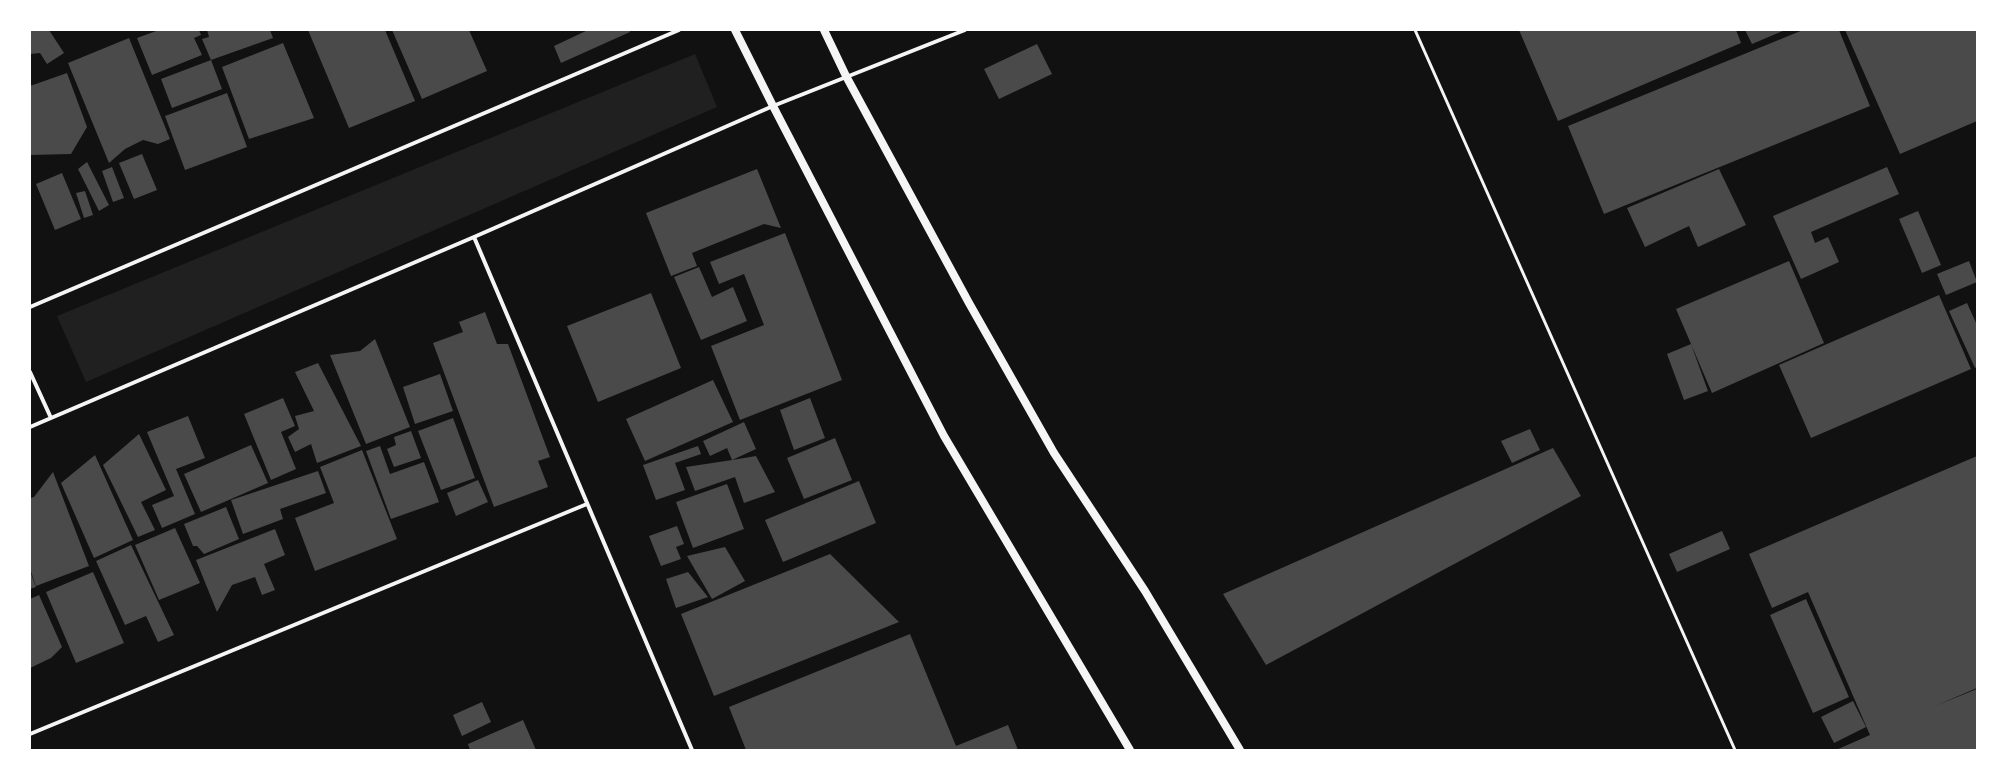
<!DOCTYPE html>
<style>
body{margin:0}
#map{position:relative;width:2007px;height:780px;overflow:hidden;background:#111;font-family:"Fira Sans Condensed",sans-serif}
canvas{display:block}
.frame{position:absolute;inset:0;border:31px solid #fff;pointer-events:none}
</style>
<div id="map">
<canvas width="2007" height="780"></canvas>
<div class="frame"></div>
</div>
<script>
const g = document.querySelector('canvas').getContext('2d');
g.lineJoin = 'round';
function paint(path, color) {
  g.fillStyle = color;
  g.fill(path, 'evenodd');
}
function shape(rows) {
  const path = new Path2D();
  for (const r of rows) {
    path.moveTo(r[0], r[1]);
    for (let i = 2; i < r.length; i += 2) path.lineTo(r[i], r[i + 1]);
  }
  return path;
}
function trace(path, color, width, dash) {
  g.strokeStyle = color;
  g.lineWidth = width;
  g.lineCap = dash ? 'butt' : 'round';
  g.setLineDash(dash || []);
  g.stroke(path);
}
paint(shape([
 [695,54,717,107,86,382,57,316]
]), '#202020');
paint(shape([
 [30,30,49,30,64,53,47,64,40,53,30,54],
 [159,30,199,30,201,35,194,38,202,55,152,75,137,38],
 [207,30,270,30,273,38,211,60,222,89,172,108,161,79,211,60,202,39,209,37],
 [308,30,385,30,415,101,349,128],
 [392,30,469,30,487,71,422,99],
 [588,30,629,30,630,32,561,63,554,46],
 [1519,30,1736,30,1741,43,1558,121],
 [1745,30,1785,30,1752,44],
 [1803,30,1839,30,1870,106,1604,214,1568,126],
 [1845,30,1977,30,1977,121,1900,154],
 [129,38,170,139,158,144,143,140,125,149,109,163,68,63],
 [283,43,314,118,249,139,222,67],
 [1037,44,1052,74,999,99,984,69],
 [67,73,87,127,71,154,30,155,30,86],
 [227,93,247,147,185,170,165,116],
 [142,154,157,190,134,199,119,163],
 [87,162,109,205,99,211,78,169],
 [112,167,124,198,113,202,102,171],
 [1887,167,1899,194,1811,232,1815,243,1828,237,1839,262,1801,279,1773,216],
 [757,169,781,228,764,224,692,253,697,266,671,276,646,213],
 [1719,169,1746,225,1698,247,1689,226,1645,247,1627,208],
 [62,173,81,219,55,230,36,184],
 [85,191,93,215,84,218,76,193],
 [1918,211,1941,265,1922,273,1899,219],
 [785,233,842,380,740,420,711,346,764,325,744,274,719,284,710,262],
 [1789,261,1824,343,1712,393,1676,309],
 [1969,261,1977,282,1946,295,1937,274],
 [699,267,712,297,733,287,747,321,701,340,674,277],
 [651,293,681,368,598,402,567,326],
 [1939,295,1971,369,1811,438,1779,365],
 [1967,303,1977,325,1977,367,1975,368,1949,311],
 [485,312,497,344,508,344,550,457,538,461,548,487,494,507,433,343,463,332,459,322],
 [375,339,410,427,366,444,330,355,360,351],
 [1691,344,1708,391,1684,400,1667,354],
 [318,363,361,446,317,463,311,444,295,452,288,437,299,429,295,416,314,411,295,372],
 [440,374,453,411,415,424,403,387],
 [713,380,733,422,645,461,626,419],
 [283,398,295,426,281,432,296,469,271,480,244,414],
 [810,398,825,438,794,450,780,410],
 [188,416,205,458,176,469,195,514,162,528,152,505,174,496,147,432],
 [453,418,475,478,441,490,418,431],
 [744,422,756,449,732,460,756,456,775,492,744,503,735,477,695,491,686,467,732,460,727,448,710,456,703,441],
 [1530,429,1540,450,1512,463,1501,441],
 [411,431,421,458,394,467,387,449,396,445,394,437],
 [139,434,166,490,141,502,155,530,138,537,103,465],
 [835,438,852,480,804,499,787,458],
 [251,445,268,483,201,512,184,474],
 [380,446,390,474,424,462,439,502,391,519,366,451],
 [698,446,701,454,675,463,685,490,656,500,643,465],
 [1553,448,1581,496,1266,665,1223,594],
 [362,450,397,539,315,571,295,518,334,503,320,467],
 [95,455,133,540,94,558,61,483],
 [1977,456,1977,688,1935,706,1977,689,1977,750,1836,750,1870,735,1808,592,1772,608,1749,554],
 [318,471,326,493,280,509,283,519,243,534,231,500],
 [53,472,89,566,36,586,30,569,30,498,34,497],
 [478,480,488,502,456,516,447,493],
 [859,481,876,523,783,562,765,520],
 [727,484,744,529,693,548,676,502],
 [226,507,239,539,204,554,197,546,193,546,184,524],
 [677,526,684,544,676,547,681,559,661,566,649,536],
 [175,528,200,583,159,600,135,545],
 [275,529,285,555,264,564,275,590,262,595,255,577,232,585,217,612,196,560],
 [1722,531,1730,549,1677,572,1669,554],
 [131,545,174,635,158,642,146,616,125,625,96,561],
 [725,547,745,581,712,599,687,556],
 [830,554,899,622,714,696,681,614],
 [30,571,36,587,30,589],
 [93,572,124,643,76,663,46,592],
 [688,572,708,597,676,608,666,579],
 [39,595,62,647,51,658,30,668,30,599],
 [1806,599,1849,697,1813,713,1770,615],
 [910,634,956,746,1008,725,1018,750,746,750,729,707],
 [1853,701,1866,727,1834,743,1821,717],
 [482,702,491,722,462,736,453,715],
 [523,720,536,750,470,750,468,744]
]), '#4a4a4a');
trace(shape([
 [1415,30,1735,750]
]), '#f5f5f5', 3);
trace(shape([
 [474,237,692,750],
 [30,307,679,30],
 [30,372,51,418],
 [30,427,474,237,773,106,965,30],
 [30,734,587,504]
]), '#f5f5f5', 4);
trace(shape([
 [735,30,773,106,944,436,1130,750],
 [824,30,846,76,969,303,1054,453,1145,591,1240,750]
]), '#f5f5f5', 8);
</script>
